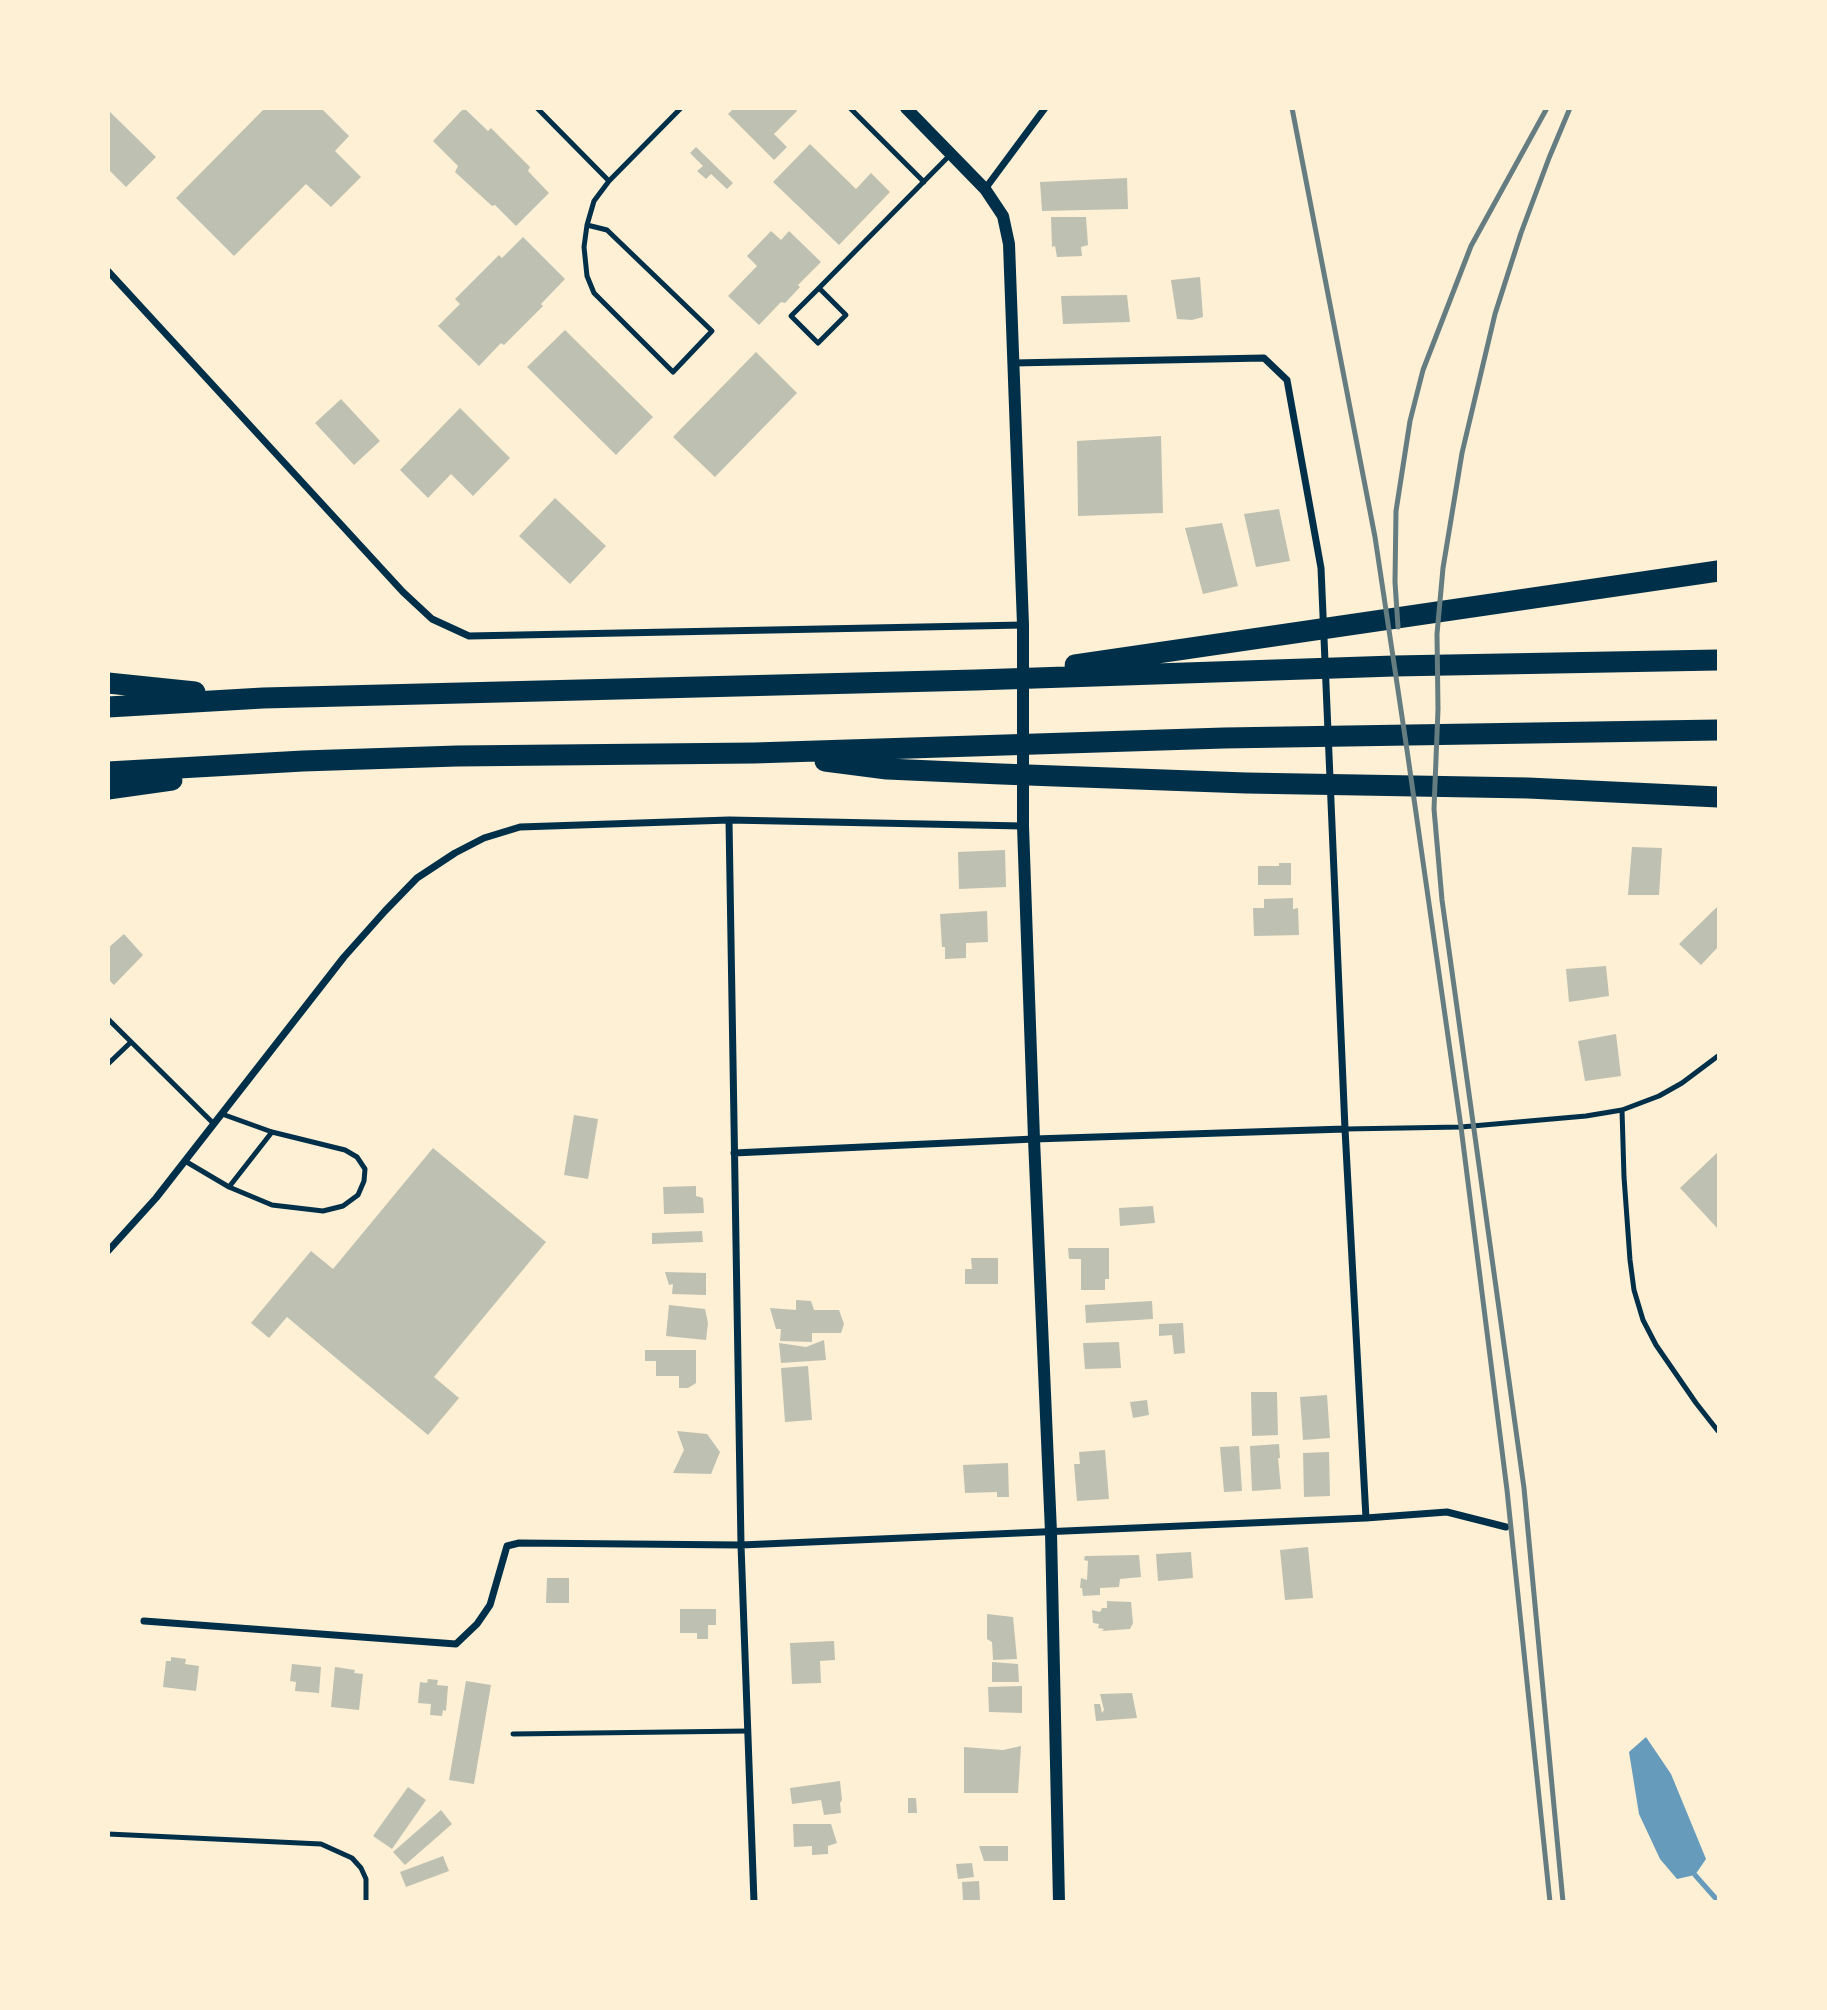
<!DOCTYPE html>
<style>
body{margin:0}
#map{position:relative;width:1827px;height:2010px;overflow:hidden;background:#fdf0d5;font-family:"PT Serif",serif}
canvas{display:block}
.frame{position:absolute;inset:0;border:110px solid #fdf0d5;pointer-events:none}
</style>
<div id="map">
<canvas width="1827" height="2010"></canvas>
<div class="frame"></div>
</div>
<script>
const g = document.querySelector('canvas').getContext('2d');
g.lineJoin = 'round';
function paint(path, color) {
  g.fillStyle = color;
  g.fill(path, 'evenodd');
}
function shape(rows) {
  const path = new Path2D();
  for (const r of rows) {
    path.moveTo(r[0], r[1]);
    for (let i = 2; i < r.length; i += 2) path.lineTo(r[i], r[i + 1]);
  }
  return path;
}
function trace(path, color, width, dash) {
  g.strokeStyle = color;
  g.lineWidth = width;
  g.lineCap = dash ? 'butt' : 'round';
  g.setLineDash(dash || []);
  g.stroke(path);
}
paint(shape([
 [1646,1737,1671,1774,1706,1859,1695,1875,1677,1879,1660,1859,1639,1814,1629,1752]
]), '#669bbc');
trace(shape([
 [1695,1875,1718,1901]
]), '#669bbc', 5);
paint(shape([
 [265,108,321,108,349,136,335,151,361,177,331,207,306,184,234,256,176,198],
 [464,108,488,131,491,128,530,167,528,171,549,193,516,226,495,205,492,206,455,172,458,166,433,141],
 [734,108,795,108,797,111,774,134,787,147,774,160,728,114],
 [108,110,156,157,126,187,108,169],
 [810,144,856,189,871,173,890,192,839,245,773,182],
 [696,147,733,183,727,189,711,174,706,179,697,171,703,166,690,153],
 [1127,178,1128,209,1042,211,1040,182],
 [1051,217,1086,217,1088,245,1081,247,1082,256,1057,257,1055,246,1052,247],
 [771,231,781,240,789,231,821,262,798,285,800,287,785,303,781,302,759,325,728,296,757,266,747,256],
 [523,237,565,279,541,304,543,306,504,345,501,343,479,366,438,326,460,304,455,299,499,255,502,258],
 [1200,277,1203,317,1192,320,1177,319,1171,280],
 [1127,295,1130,322,1063,324,1061,296],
 [565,330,653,417,616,455,527,367],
 [756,352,797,393,715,477,673,437],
 [341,399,380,441,354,465,315,423],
 [460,408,510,458,473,496,451,474,428,498,400,470],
 [1161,436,1163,513,1078,516,1077,441],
 [555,498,606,546,570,584,519,536],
 [1279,509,1290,561,1256,567,1244,514],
 [1222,523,1238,586,1203,594,1185,528],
 [1632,847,1662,848,1659,895,1628,895],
 [1005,850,1006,887,959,889,958,852],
 [1279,863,1291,863,1291,885,1258,885,1258,866,1279,866],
 [1293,898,1293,909,1298,908,1299,935,1254,936,1253,908,1264,908,1264,899],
 [1718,906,1718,947,1701,965,1679,944],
 [987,911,988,942,966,943,966,958,945,959,945,947,942,947,940,914],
 [124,934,143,955,114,985,108,979,108,948],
 [1606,966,1609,996,1569,1002,1566,969],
 [1616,1034,1621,1076,1585,1081,1578,1041],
 [574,1115,598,1119,588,1179,564,1175],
 [433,1148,546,1242,434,1377,459,1398,428,1435,287,1317,269,1338,251,1323,311,1251,333,1269],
 [1718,1152,1718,1229,1680,1188],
 [696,1186,696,1196,703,1198,704,1213,664,1214,663,1187],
 [1153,1206,1155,1223,1120,1226,1119,1208],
 [702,1231,703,1242,652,1244,652,1233],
 [1068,1248,1109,1248,1109,1279,1105,1279,1105,1290,1081,1290,1081,1259,1069,1259],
 [971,1258,998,1258,998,1284,965,1284,965,1269,972,1269],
 [665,1272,706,1273,706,1295,672,1294,673,1284,669,1285],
 [796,1300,811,1301,814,1310,839,1310,844,1324,841,1333,812,1333,812,1342,780,1341,781,1329,776,1329,770,1308,796,1310],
 [1152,1301,1153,1319,1086,1323,1085,1305],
 [669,1305,705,1309,708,1323,706,1340,666,1336],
 [1183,1323,1185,1353,1174,1354,1172,1335,1159,1336,1159,1324],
 [824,1340,826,1360,781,1363,779,1343,806,1347],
 [1119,1342,1121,1368,1085,1369,1083,1343],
 [645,1350,696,1350,696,1383,688,1388,679,1388,679,1376,656,1376,656,1361,645,1361],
 [808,1366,812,1420,785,1422,781,1368],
 [1251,1392,1277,1392,1278,1435,1252,1436],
 [1327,1395,1330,1438,1303,1440,1300,1397],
 [1147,1400,1149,1415,1133,1418,1130,1402],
 [677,1431,707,1434,720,1452,711,1474,673,1473,684,1450],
 [1279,1444,1280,1458,1278,1458,1281,1489,1252,1491,1250,1446],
 [1239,1446,1242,1491,1224,1492,1220,1447],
 [1105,1450,1109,1499,1077,1501,1074,1464,1080,1464,1079,1452],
 [1329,1452,1330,1496,1304,1497,1303,1453],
 [1008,1463,1009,1497,997,1497,997,1492,965,1493,963,1465],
 [1308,1547,1313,1598,1285,1600,1280,1550],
 [1191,1552,1193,1578,1158,1581,1156,1554],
 [1139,1555,1141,1577,1120,1579,1119,1587,1100,1588,1100,1595,1083,1596,1082,1588,1080,1588,1081,1578,1087,1580,1088,1561,1084,1560,1085,1556],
 [547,1578,569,1578,569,1603,546,1603],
 [1107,1601,1131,1602,1133,1623,1130,1629,1102,1631,1104,1629,1098,1628,1099,1624,1093,1623,1092,1610,1100,1612,1102,1608,1107,1608],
 [680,1609,716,1609,716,1625,708,1625,708,1639,697,1639,697,1633,680,1633],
 [987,1614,1013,1617,1017,1659,993,1660,992,1642,987,1639],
 [834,1641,835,1660,820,1661,821,1683,792,1684,790,1643],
 [171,1657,186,1659,185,1664,199,1666,196,1691,163,1687,166,1661,171,1661],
 [992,1662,1018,1664,1019,1682,992,1682],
 [292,1664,321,1667,319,1693,295,1691,296,1682,290,1681],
 [335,1667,355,1670,354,1673,363,1674,359,1710,331,1707],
 [428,1679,438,1680,437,1685,448,1686,446,1711,443,1710,442,1716,430,1715,431,1704,418,1703,420,1682,427,1683],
 [466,1681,491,1685,474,1784,449,1780],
 [1022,1686,1022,1713,989,1712,988,1687],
 [1132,1693,1137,1718,1096,1721,1094,1704,1100,1704,1102,1713,1104,1710,1100,1694],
 [1021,1746,1018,1793,964,1793,964,1747,1003,1750],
 [840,1781,842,1800,840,1803,841,1813,824,1815,821,1800,792,1804,790,1788],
 [408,1787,426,1800,392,1849,373,1836],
 [908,1798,916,1798,917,1813,908,1813],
 [441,1810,452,1824,405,1865,393,1852],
 [793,1824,831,1824,837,1843,828,1846,828,1854,812,1855,812,1846,794,1847],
 [979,1846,1008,1846,1008,1861,984,1861],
 [443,1856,449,1871,406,1887,400,1872],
 [972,1863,974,1877,958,1879,956,1864],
 [979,1881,980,1901,963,1901,962,1882]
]), '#bec0b2');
trace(shape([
 [537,108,609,181,681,108],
 [850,108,924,182],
 [587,225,607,230,712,331,673,372,594,293,587,276,584,247,587,225,594,201,609,181],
 [819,288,791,316,818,343,846,315,819,288,951,154],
 [108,1019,214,1124],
 [108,1064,131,1042],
 [1622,1110,1624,1177,1630,1260,1634,1290,1643,1320,1656,1345,1696,1403,1718,1431],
 [1345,1129,1461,1127,1586,1116,1622,1110,1659,1096,1682,1083,1718,1056],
 [185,1161,229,1187,272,1205,323,1211,343,1206,358,1195,364,1181,365,1169,357,1157,345,1150,272,1132,222,1114],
 [229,1187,272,1132],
 [513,1734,748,1731],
 [108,1834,321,1844,352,1858,361,1868,366,1879,366,1902]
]), '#003049', 5);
trace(shape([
 [985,189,1045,108],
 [108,271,403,592,432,619,469,636,1023,625],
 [1013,363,1264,358,1287,380,1321,568,1345,1129,1366,1518],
 [729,820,741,1545,754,1902],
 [734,1153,1034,1139,1345,1129],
 [108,1251,156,1198,344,957,385,911,417,878,455,853,484,838,520,827,729,820,1023,826],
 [144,1621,456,1644,477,1624,490,1605,507,1546,519,1543,741,1545,1366,1518,1447,1512,1506,1527]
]), '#003049', 7);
trace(shape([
 [906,108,985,189,1003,216,1009,244,1023,625,1023,826,1034,1139,1051,1532,1059,1902]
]), '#003049', 12);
trace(shape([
 [1075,665,1718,571],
 [108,683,195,692],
 [108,707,263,698,976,680,1394,666,1718,660],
 [825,761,887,769,1001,774,1246,783,1528,788,1718,797],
 [108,772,303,761,457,756,754,753,1224,738,1718,730],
 [108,789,172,780]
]), '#003049', 21);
trace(shape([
 [1292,108,1375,537,1407,750,1461,1127,1507,1490,1550,1902],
 [1398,627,1395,582,1396,511,1410,421,1423,370,1471,246,1547,108],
 [1563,1902,1524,1488,1442,900,1434,809,1438,709,1437,634,1443,568,1462,453,1495,314,1521,233,1549,158,1570,108]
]), '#657d81', 5);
</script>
